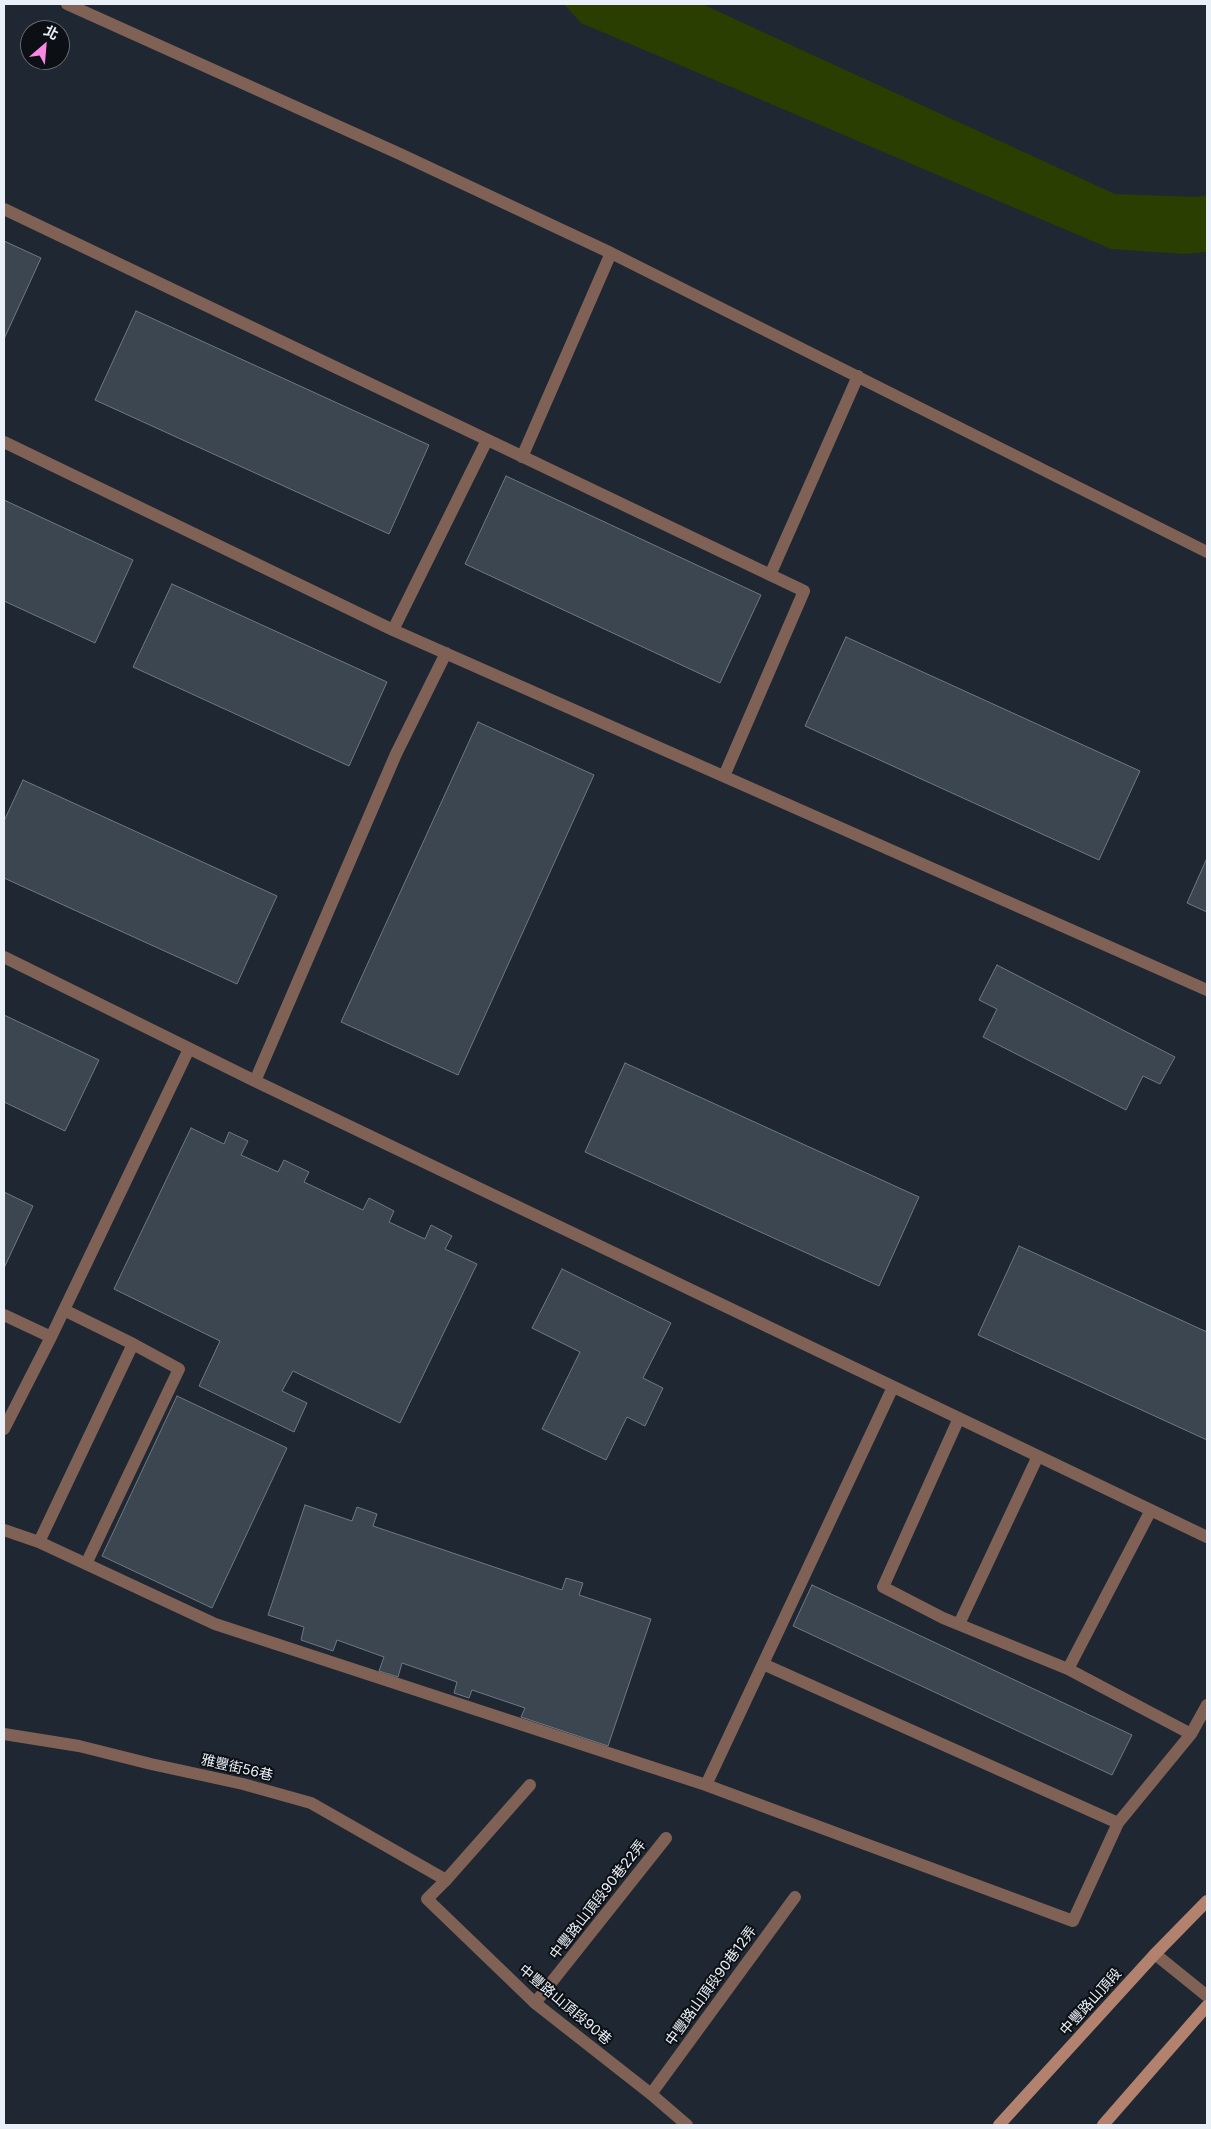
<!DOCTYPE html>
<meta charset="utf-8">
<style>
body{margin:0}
#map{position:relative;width:1211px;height:2129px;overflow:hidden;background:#1e2732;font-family:Inter,"Noto Sans TC",sans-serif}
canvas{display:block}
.frame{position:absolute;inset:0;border:5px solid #e9f0f7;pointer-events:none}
.north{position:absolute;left:20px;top:20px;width:50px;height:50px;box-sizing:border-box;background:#0c1015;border:1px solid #646a6f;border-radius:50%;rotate:27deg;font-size:14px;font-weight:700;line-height:20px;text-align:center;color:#e9f0f7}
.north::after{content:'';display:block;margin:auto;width:18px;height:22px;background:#fb87e5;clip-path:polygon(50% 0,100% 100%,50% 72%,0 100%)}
</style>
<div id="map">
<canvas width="1211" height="2129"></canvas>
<div class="frame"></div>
<div class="north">北</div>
</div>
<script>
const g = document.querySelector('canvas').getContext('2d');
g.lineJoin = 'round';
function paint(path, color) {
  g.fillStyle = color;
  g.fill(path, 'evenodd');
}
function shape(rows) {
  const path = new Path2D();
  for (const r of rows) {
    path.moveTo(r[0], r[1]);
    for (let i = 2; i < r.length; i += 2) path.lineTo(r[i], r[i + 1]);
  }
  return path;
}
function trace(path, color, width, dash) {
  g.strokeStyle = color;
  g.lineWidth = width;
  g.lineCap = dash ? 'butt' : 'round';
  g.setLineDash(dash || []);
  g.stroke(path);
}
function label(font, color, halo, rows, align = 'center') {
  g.font = font + ' Inter,"Noto Sans TC",sans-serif';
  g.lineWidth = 4;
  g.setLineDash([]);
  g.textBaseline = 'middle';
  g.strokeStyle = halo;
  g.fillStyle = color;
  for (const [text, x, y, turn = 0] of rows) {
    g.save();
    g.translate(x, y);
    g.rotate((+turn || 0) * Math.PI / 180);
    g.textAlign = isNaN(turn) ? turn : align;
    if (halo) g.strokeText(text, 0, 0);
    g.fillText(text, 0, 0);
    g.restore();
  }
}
paint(shape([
 [564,4,702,4,1115,194,1197,197,1207,195,1207,252,1184,254,1111,249,581,23]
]), '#293e00');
const building = shape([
 [4,241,41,258,4,339,4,241],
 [136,311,429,445,389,534,95,400,136,311],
 [506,476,761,595,720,683,465,564,506,476],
 [4,500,133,560,95,643,4,601,4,500],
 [172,584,387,682,349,766,133,667,172,584],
 [846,637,1140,771,1099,860,805,726,846,637],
 [478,722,594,775,458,1075,341,1022,478,722],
 [23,780,277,896,237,984,4,878,4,821,23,780],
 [1207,858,1207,912,1187,903,1207,858],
 [997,965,1175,1057,1160,1084,1143,1076,1126,1110,983,1037,997,1009,979,1000,997,965],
 [4,1015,99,1060,65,1131,4,1102,4,1015],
 [625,1063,919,1197,879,1286,585,1152,625,1063],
 [191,1128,224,1144,229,1132,248,1141,241,1155,278,1172,284,1160,309,1172,304,1182,363,1210,369,1198,394,1211,389,1222,425,1239,431,1225,452,1236,445,1249,477,1264,400,1423,293,1371,282,1391,307,1403,294,1432,199,1386,220,1341,114,1289,191,1128],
 [4,1192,33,1206,4,1268,4,1192],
 [1019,1246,1207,1332,1207,1440,978,1335,1019,1246],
 [562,1269,671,1323,643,1378,663,1388,645,1426,627,1417,606,1460,542,1429,580,1352,532,1328,562,1269],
 [177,1396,287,1448,212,1608,102,1556,177,1396],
 [305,1505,352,1521,357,1507,377,1514,373,1526,562,1590,566,1578,583,1583,579,1595,651,1619,608,1746,521,1717,525,1708,472,1690,469,1698,454,1693,457,1682,402,1663,398,1677,379,1671,384,1657,337,1640,333,1651,301,1640,304,1627,268,1615,305,1505],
 [812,1585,1132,1735,1112,1775,793,1626,812,1585]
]);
paint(building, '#3b4651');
trace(building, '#6e7986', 1);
trace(shape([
 [67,4,400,154,611,253,1207,552],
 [4,209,804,591,724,776],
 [4,442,393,630,1207,990],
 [522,457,611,253],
 [770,575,858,376],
 [393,630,487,440],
 [4,957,255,1081,1207,1537],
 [255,1081,396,754,446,653],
 [4,1315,51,1337,189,1049],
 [959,1418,883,1587,943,1618,1068,1669],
 [4,1429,51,1337],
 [1151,1510,1068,1669,1191,1734],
 [4,1530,39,1542,215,1624,706,1785,1073,1921,1118,1823,1191,1734,1207,1705],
 [39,1542,133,1344,64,1310],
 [86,1564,179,1369,133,1344],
 [959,1624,1038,1456],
 [763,1664,1118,1823],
 [706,1785,893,1387],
 [446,1880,530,1785],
 [535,2003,666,1838],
 [651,2094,795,1897]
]), '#806155', 12);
trace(shape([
 [4,1734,79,1746,151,1764,243,1784,311,1803,446,1880,427,1899,535,2003,651,2094,687,2125],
 [1155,1954,1207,1996]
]), '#806155', 12);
trace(shape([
 [999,2125,1155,1954,1207,1901],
 [1103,2125,1207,2006]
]), '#b2826f', 12);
label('14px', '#e9f0f7', '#0c1015', [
 ["雅豐街56巷",237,1768,13],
 ["中豐路山頂段90巷22弄",598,1900,-52],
 ["中豐路山頂段90巷12弄",711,1986,-54],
 ["中豐路山頂段",1091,2002,-48],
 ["中豐路山頂段90巷",565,2005,40]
]);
</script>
